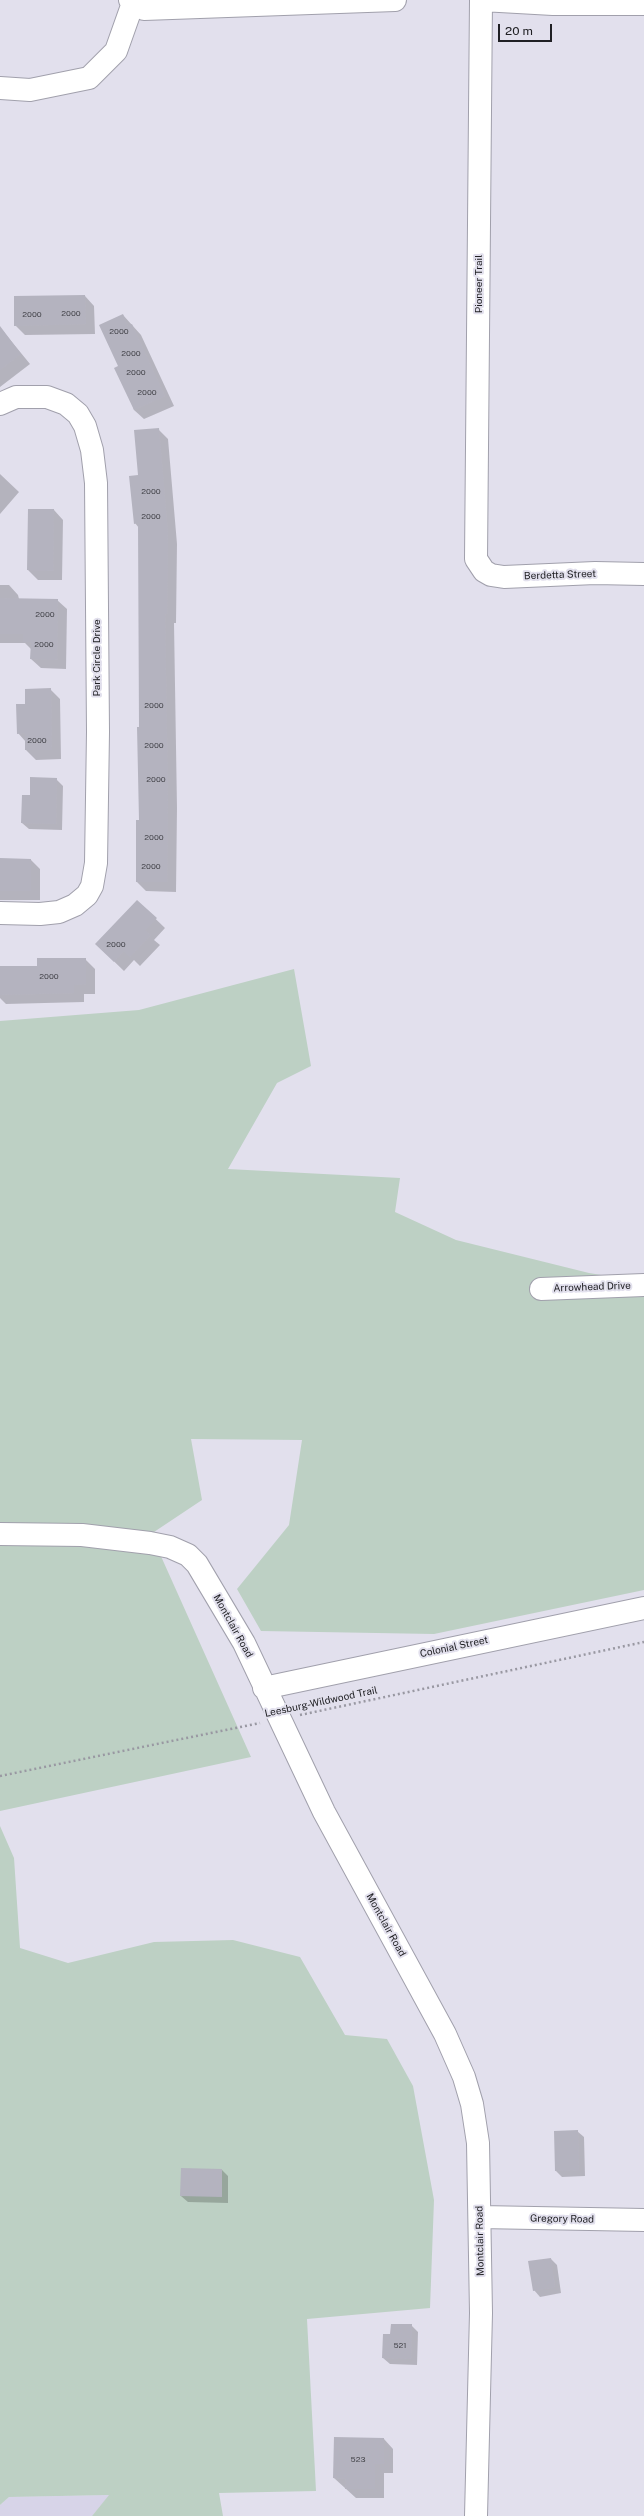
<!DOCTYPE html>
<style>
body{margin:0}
#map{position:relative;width:644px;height:2516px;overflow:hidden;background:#e2e0ed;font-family:"Public Sans",sans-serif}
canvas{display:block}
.scale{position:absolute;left:498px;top:24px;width:54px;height:18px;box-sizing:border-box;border:2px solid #202024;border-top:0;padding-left:5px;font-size:12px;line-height:14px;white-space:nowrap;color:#202024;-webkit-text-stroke:3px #e2e0ed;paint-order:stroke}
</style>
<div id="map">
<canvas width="644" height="2516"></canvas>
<div class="scale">20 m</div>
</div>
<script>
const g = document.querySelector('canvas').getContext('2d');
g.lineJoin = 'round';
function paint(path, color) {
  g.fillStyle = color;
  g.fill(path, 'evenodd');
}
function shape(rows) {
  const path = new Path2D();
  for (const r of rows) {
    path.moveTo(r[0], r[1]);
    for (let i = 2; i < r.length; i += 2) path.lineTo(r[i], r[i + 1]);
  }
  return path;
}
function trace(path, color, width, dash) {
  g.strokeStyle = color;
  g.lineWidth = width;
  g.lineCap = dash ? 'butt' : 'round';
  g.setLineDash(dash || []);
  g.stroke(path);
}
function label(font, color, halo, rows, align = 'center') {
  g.font = font + ' "Public Sans",sans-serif';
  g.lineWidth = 4;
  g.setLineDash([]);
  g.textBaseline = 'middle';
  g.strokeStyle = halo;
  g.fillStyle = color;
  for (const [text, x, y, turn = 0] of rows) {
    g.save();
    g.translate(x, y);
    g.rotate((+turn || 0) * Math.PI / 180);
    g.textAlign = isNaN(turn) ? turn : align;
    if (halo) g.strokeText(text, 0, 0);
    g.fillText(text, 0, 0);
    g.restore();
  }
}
paint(shape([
 [110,2495,92,2516,0,2516,0,2505,9,2497]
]), '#d7d4e8');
paint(shape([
 [294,969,311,1066,277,1083,228,1169,400,1178,395,1212,456,1240,589,1273,644,1282,644,1590,434,1634,261,1631,237,1589,289,1525,302,1440,191,1439,202,1500,151,1534,251,1757,0,1811,0,1021,139,1010],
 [0,1826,14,1858,20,1948,68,1963,154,1942,233,1940,300,1957,345,2035,387,2039,413,2086,434,2200,430,2308,307,2319,316,2491,219,2493,223,2516,92,2516,109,2495,9,2497,0,2505]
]), '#bdd0c4');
paint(shape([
 [85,296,94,306,95,334,25,335,15,325],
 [123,315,141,335,174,406,144,419,134,410,120,366],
 [3,331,30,364,0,387,0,333],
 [158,429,168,439,177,544,176,623,174,623,177,808,176,892,146,891,137,882,140,821,139,528,135,523,139,476],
 [0,474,19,492,0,514],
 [54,510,63,520,62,580,38,580,28,570],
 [0,585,9,585,18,595,19,599,57,600,67,609,66,669,41,668,31,659,32,650,25,643,0,643],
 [50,689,60,699,61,759,36,760,26,750,26,742,18,733,26,705],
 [56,779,63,786,62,830,29,829,22,823,31,796],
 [0,859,31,860,40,869,40,900,0,900],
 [137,901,165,928,154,940,160,945,140,966,134,960,124,971,96,944],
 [85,959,95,969,95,994,84,994,84,1002,6,1004,0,998,0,967,38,967],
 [577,2131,584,2137,585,2176,562,2177,556,2171],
 [222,2170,228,2176,228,2203,188,2202,181,2196],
 [551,2259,557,2265,561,2293,540,2297,534,2290],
 [411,2325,418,2332,417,2365,390,2364,383,2358,391,2335],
 [384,2439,393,2449,393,2473,384,2473,384,2498,356,2498,334,2478]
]), '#0003');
paint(shape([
 [85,295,86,324,14,326,14,296],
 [123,314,128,326,132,324,165,396,134,410,114,368,118,366,99,325],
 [0,326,21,354,0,370],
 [159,428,168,534,167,614,165,614,168,798,167,882,136,882,136,820,139,820,137,727,139,727,138,523,134,524,129,476,138,475,134,430],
 [28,509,54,509,53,571,27,570],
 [0,598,58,599,57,660,30,659,31,642,23,642,23,634,0,634],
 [51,688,52,750,25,750,25,733,17,734,16,704,25,704,25,689],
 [30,777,57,778,56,824,21,823,22,795,30,795],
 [0,858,31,859,31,891,0,891],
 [137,900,157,918,145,930,151,935,130,957,124,951,114,962,95,944],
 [37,958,86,958,86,984,74,985,74,993,0,995,0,966,37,966],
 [578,2130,579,2170,555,2171,554,2131],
 [181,2168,222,2169,222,2197,180,2196],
 [551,2258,555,2287,533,2291,528,2261],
 [391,2324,412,2324,411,2359,382,2358,383,2334,390,2334],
 [334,2437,384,2438,384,2464,375,2464,375,2489,345,2489,346,2479,333,2478]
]), '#b4b3bf');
const minor = shape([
 [130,0,144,9,395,0],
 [481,0,476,559,484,571,491,575,504,577,595,573,644,574],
 [482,0,553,4,644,4],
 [0,88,30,90,89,78,116,51,133,3],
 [0,404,16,397,47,397,66,404,78,414,85,426,92,450,96,483,98,732,96,863,92,886,87,895,75,905,59,912,40,914,0,913],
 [541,1289,644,1285],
 [0,1534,82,1535,150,1543,170,1547,188,1555,197,1564,244,1643,324,1812,445,2034,464,2077,472,2104,478,2143,481,2313,476,2516],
 [264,1688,644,1608],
 [480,2217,644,2220]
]);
trace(minor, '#a1a0ac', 24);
trace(shape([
 [300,1715,644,1642],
 [0,1776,260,1723]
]), '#9998a2', 2.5, [2, 3]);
trace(minor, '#fff', 22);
label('8px', '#45454b', null, [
 ["2000",71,314],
 ["2000",32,315],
 ["2000",119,332],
 ["2000",131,354],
 ["2000",136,373],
 ["2000",147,393],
 ["2000",151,492],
 ["2000",151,517],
 ["2000",45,615],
 ["2000",44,645],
 ["2000",154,706],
 ["2000",37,741],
 ["2000",154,746],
 ["2000",156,780],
 ["2000",154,838],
 ["2000",151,867],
 ["2000",116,945],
 ["2000",49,977],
 ["521",400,2346],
 ["523",358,2460]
]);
label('10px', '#202024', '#e2e0ed', [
 ["Pioneer Trail",479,284,-90],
 ["Berdetta Street",560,575,-2],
 ["Park Circle Drive",97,658,-90],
 ["Arrowhead Drive",592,1287,-2],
 ["Montclair Road",233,1626,61],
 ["Colonial Street",454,1647,-12],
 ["Leesburg-Wildwood Trail",321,1702,-12],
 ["Montclair Road",386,1925,61],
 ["Gregory Road",562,2219,1],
 ["Montclair Road",480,2241,-91]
]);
</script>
